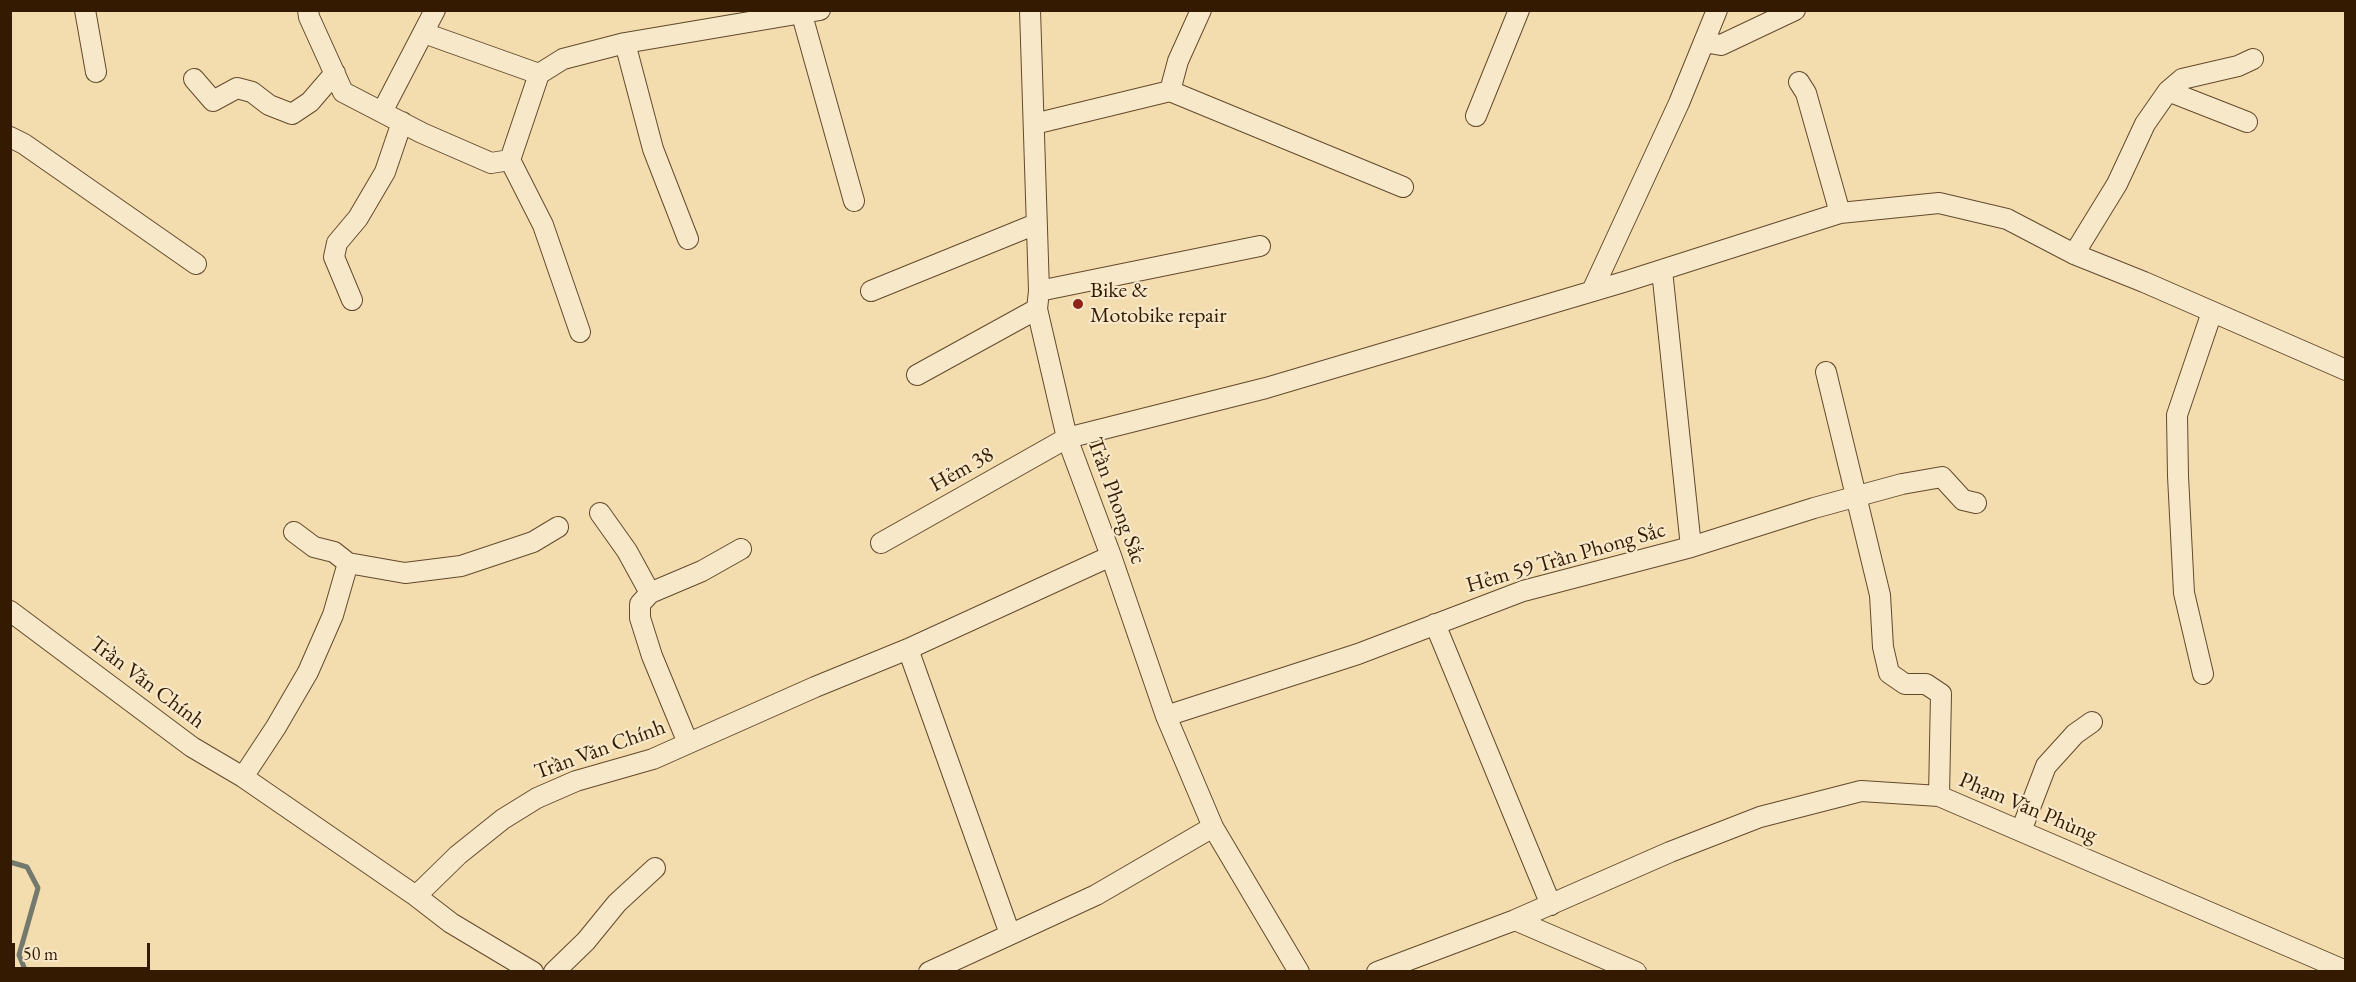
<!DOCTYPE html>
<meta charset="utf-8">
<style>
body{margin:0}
#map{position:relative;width:2356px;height:982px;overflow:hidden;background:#f3dcae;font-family:"EB Garamond",serif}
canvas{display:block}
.frame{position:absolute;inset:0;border:12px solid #331a01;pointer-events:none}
.scale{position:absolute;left:12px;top:943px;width:138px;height:27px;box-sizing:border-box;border:3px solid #331a01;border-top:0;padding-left:8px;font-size:18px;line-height:21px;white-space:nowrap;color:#331a01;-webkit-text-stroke:4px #f7e8ca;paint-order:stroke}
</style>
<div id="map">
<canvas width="2356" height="982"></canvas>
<div class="frame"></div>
<div class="scale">50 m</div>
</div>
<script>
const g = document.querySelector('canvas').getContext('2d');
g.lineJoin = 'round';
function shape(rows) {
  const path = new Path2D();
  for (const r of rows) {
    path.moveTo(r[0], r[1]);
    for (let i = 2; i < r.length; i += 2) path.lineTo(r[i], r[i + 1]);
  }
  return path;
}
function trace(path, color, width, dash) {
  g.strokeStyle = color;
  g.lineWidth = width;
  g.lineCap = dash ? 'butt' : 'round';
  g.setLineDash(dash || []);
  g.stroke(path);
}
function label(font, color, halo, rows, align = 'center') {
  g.font = font + ' "EB Garamond",serif';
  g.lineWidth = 4.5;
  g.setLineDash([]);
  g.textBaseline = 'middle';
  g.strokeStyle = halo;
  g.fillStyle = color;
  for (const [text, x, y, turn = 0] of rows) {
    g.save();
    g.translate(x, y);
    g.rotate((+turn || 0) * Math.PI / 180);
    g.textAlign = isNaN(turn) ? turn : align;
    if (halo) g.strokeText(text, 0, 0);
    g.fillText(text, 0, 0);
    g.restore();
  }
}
trace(shape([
 [10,862,27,867,38,888,19,955,26,972]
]), '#74796d', 5);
const minor = shape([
 [85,10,96,72],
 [308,10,309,17,343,92,422,133,491,163,510,160,539,74],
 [1030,10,1039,291,1037,309,1067,438,1111,556,1166,716,1213,827,1299,972],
 [802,15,854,201],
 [424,33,539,74],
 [1704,42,1721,45,1795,10],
 [625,43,653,149,688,239],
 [539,74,563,59,625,43,820,10],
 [194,79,213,101,237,88,252,92,269,105,292,114,310,102,335,73],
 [1799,82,1806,93,1840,213],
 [1170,91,1403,187],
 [2168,91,2247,122],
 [382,112,435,10],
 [1476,116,1519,10],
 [1034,124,1170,91,1178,61,1201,10],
 [10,137,24,144,196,264],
 [510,160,543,225,580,332],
 [2074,254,2117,184,2145,124,2168,91,2182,79,2238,66,2253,59],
 [1662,270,1691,547],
 [871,291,1036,224],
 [1039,291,1260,246],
 [1592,291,1679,103,1717,10],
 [352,300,334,257,337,243,358,218,385,172,402,122],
 [1826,372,1880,595,1883,647,1889,673,1905,684,1926,684,1941,694,1939,796],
 [917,375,1037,309],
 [600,513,627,551,650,593],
 [881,543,1067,438,1266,388,1627,281,1840,213,1939,203,2007,219,2074,254,2144,282,2346,370],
 [348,563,405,573,461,566,533,542,558,527],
 [10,611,192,747,243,777,416,896,458,855,503,819,537,798,576,781,653,759,815,687,908,649,1111,556],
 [1435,624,1551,905],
 [908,649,1010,934],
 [2203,674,2184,593,2178,476,2177,415,2212,312],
 [1166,716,1358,654,1523,591,1691,547,1814,508,1902,484,1942,477,1963,500,1976,503],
 [688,743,652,656,640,618,640,604,650,593,702,571,741,549],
 [243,777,276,727,308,672,333,615,348,563,334,552,314,547,294,532],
 [2021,831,2046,766,2075,734,2092,722],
 [416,896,451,923,533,972],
 [1515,920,1670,852,1760,817,1861,791,1939,796,2346,971],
 [554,972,586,941,617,903,655,868],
 [929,972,1096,895,1213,827],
 [1377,972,1515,920,1636,972]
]);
trace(minor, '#634a2c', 22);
trace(minor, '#f7e8ca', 20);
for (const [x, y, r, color] of [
 [1078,304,6,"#8f2418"]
]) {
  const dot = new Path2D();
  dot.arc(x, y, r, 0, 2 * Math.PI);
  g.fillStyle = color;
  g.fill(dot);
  trace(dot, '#f7e8ca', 2);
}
label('22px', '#331a01', '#f7e8ca', [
 ["Bike &",1090,291],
 ["Motobike repair",1090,316]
], 'left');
label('22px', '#331a01', '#f7e8ca', [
 ["Hẻm 38",962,470,-29],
 ["Trần Phong Sắc",1116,501,70],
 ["Hẻm 59 Trần Phong Sắc",1566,558,-16],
 ["Trần Văn Chính",147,683,37],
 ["Trần Văn Chính",600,750,-20],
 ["Phạm Văn Phùng",2028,808,23]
]);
</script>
